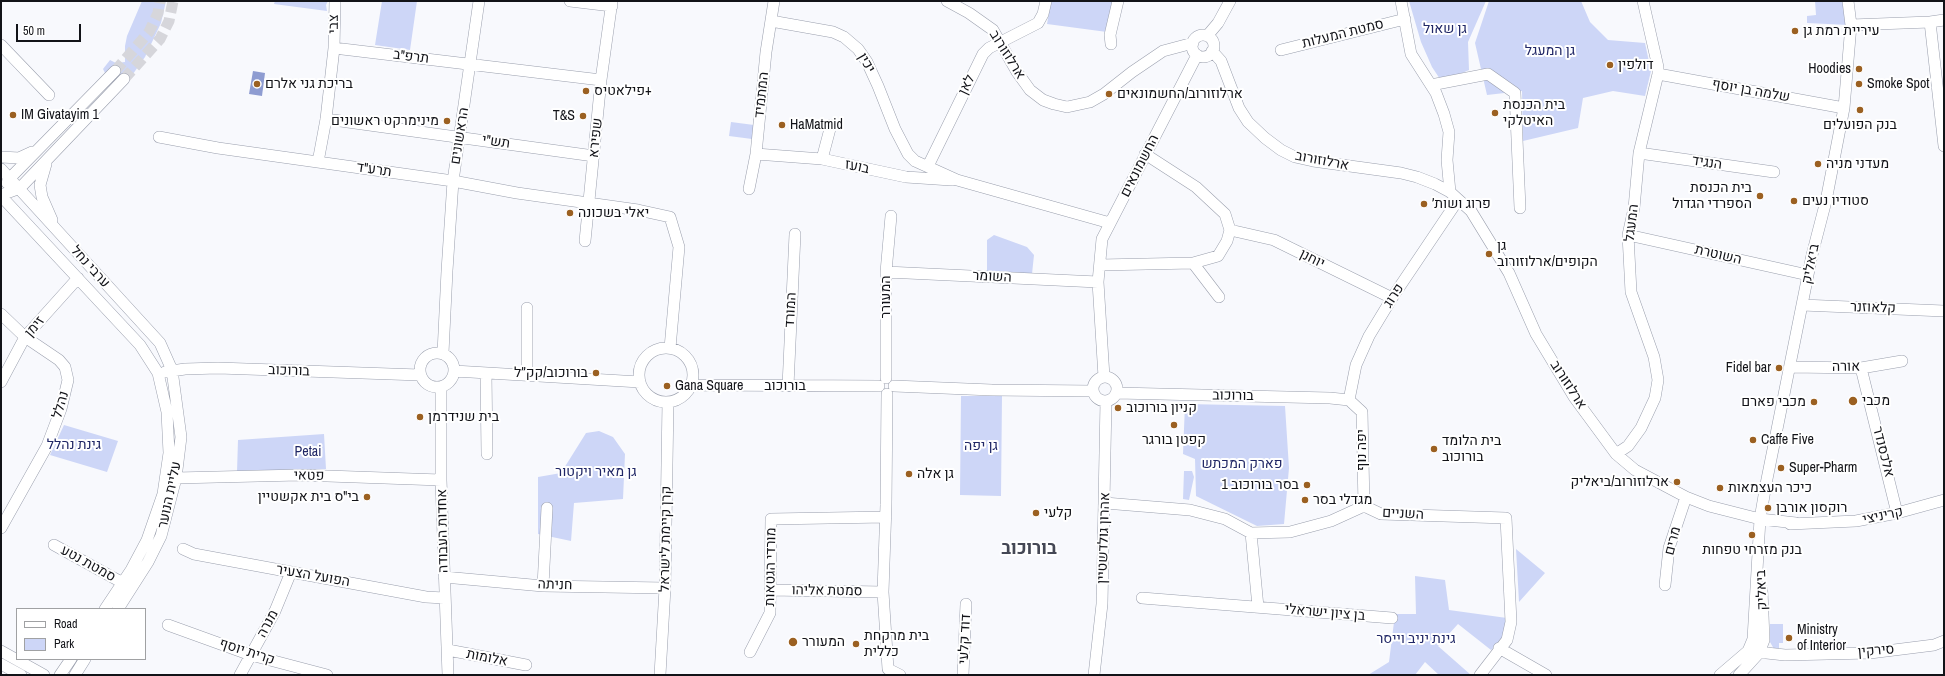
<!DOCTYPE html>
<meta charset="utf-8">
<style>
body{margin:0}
#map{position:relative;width:1945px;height:676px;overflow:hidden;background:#f8f9fd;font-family:"Archivo Narrow",sans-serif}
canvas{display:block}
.frame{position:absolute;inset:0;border:2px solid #121318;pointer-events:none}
.legend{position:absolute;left:16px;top:608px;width:130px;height:52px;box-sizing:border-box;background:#fff;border:1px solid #a0a1a3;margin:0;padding:5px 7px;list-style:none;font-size:12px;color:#121318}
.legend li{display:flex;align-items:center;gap:8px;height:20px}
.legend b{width:20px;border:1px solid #a0a1a3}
.scale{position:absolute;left:16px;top:24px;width:65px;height:18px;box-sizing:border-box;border:2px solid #121318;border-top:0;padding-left:5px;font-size:12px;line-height:14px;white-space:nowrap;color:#121318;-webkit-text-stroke:3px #fff;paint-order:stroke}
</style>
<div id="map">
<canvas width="1945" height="676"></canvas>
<div class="frame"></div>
<ul class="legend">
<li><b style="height:5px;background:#fff"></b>Road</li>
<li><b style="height:11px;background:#cdd6f7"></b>Park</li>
</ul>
<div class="scale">50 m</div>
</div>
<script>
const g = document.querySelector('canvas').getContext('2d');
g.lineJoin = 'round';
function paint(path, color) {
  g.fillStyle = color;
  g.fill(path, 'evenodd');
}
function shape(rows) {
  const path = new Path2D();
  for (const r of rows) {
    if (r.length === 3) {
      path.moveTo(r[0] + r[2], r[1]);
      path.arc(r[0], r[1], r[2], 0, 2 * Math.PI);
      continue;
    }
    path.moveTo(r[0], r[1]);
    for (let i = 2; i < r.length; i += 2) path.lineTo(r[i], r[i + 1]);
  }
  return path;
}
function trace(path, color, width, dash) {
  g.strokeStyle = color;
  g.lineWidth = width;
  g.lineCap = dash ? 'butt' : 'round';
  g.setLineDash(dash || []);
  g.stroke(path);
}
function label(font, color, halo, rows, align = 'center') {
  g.font = font + ' "Archivo Narrow",Heebo,sans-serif';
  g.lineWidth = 4;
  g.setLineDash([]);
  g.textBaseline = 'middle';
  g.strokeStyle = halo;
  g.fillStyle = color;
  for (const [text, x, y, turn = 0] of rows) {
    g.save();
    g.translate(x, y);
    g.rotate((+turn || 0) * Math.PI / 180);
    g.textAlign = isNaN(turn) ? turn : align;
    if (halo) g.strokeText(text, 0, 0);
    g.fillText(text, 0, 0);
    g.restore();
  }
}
paint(shape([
 [142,1,166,1,161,23,145,57,123,88,113,83,107,77,103,69,110,60,116,63,125,62,125,46,127,36],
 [275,1,328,1,326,5,327,11,274,4],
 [382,1,417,1,410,50,375,45],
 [1051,1,1114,1,1107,32,1047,24],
 [1409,1,1486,1,1468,42,1469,70,1442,82,1432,67,1421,42],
 [1489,1,1581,1,1590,22,1608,40,1645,43,1651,71,1645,96,1613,91,1583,98,1578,128,1523,141,1522,91,1487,95,1475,43],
 [1815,1,1847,1,1849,25,1807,23,1807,16,1816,15],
 [731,122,754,125,752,139,729,136],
 [994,235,1027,247,1034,255,1032,274,987,271,987,240],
 [961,396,1002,396,1001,496,960,495],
 [1185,404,1285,406,1289,468,1284,524,1257,526,1196,496,1195,459,1183,454],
 [64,425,118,441,107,472,50,455],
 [599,431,613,437,625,454,623,499,574,503,571,541,538,534,538,477,561,473,586,433],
 [324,434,326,469,237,472,238,440],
 [1184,471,1192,471,1194,477,1189,500,1183,499],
 [1516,549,1545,573,1519,602],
 [1415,576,1445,580,1449,610,1507,618,1504,638,1491,650,1458,624,1438,646,1471,675,1439,675,1425,662,1415,675,1368,675,1389,662,1395,614,1416,614],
 [1770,624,1783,624,1783,643,1779,643,1779,651,1774,649,1770,642]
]), '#cdd6f7');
paint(shape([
 [253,71,265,73,262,96,249,94]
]), '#8e9cd1');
trace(shape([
 [115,71,149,32,158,13,160,1],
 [124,79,160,39,169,21,173,1]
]), '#d6d6db', 11, [11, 5.5]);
const minor = shape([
 [570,1,612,6],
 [947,1,969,13,993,30,1017,72,1030,90,1043,100,1054,104,1067,107,1090,102,1104,94,1132,72,1163,51,1193,43],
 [1401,1,1411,54,1436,93,1444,114,1449,132,1447,160,1450,192],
 [771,21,833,32,844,37,858,49,867,62,878,86,895,129,908,154,915,161,957,180,1110,223],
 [1930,22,1944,146],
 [1851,25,1930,22,1944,20],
 [1203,46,11],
 [1207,36,1218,23,1230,1],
 [1111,44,1110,35,1118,1],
 [1,45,49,95],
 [334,48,601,80],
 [1281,50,1405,19],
 [1212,51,1221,61,1239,108,1248,122,1265,138,1281,150,1295,157,1313,161,1401,173,1417,177,1435,184,1450,192,1471,211,1509,273,1536,334,1574,397,1616,454,1635,470,1686,497,1709,506,1760,519,1796,523],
 [1658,74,1844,108],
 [1431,85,1488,74,1515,93,1520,208],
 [326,119,594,156],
 [159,137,218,148,453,181,517,193,638,210,670,217,679,247,670,348],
 [1639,153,1774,172],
 [756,154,822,159,906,177,951,180],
 [1,157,19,158,32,152],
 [822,159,831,125],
 [318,162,326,119,334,48,335,1],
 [46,164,40,185,42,197,52,220],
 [928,166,983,54,989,48,1038,23,1043,14,1046,1],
 [1,169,160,343,172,370,181,437,176,478,161,536,148,562,118,609],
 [7,183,10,178,115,71],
 [749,189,756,154,766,52,774,1],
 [1,195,20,188,124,79],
 [1,196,140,345,158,373,167,412,169,453,163,494,147,540,131,570,105,609],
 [1230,230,1274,240,1392,298],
 [1628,235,1808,275],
 [585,241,601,80,612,1],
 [1193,263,1219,297],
 [1100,265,1193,263,1218,256,1227,241,1230,230,1225,214,1196,187,1145,154],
 [886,272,1098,282],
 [1802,305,1944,311],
 [527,308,527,375],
 [1,314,25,337,59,360,65,367,68,380,61,409,47,446,1,528],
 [666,375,27],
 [437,370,17],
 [443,353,447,271,453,181,479,1],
 [1790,367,1861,368,1902,361],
 [1861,368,1897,513],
 [454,371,640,382],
 [165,372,185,369,218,368,420,375],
 [486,373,487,454],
 [1105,389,12],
 [1104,377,1098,282,1102,239,1197,55],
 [886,378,886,272,891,216],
 [1,382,25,337,78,278],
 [692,385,879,386],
 [788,386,795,234],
 [894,386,992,390,1093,391],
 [441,387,441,480,448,675],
 [1117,393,1330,398,1349,400,1362,412,1364,506],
 [887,394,886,505,883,592,888,669,900,675],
 [1349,400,1356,365,1369,336,1392,298,1458,200],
 [1616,454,1628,446,1641,428,1655,398,1658,380,1654,357,1631,292,1628,235,1634,208,1639,153,1658,74,1658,67,1643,1],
 [176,478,299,475,441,480],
 [1105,503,1190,510,1225,519,1251,533,1290,532,1331,521,1364,506],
 [1364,506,1381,514,1506,518,1511,622,1507,640,1480,675],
 [1790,524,1856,521,1897,513,1944,500],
 [1251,533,1258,607],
 [54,545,123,583],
 [183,549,194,554,291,572,426,597,444,598],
 [444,577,543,586,665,588],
 [1665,585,1669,548,1686,497],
 [543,586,547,508],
 [770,590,883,592],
 [1142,598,1392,618],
 [168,625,251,655,327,675],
 [1499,648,1546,675],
 [448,650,526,665],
 [1,651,44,675],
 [1748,651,1785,655,1870,653,1934,645,1944,641],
 [750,652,770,613,771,519,886,517],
 [1,664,21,675],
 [60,675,71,659],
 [75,675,85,659],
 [240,675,275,611,291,572],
 [660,675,665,588,668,402],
 [963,675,966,604],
 [1094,675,1102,604,1106,401],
 [1720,675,1748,651,1753,639,1760,519,1766,484,1812,255,1826,201,1844,108,1851,25,1848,1],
 [1739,675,1759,653,1764,640,1762,590]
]);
trace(minor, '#9a9fad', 12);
trace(minor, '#fff', 11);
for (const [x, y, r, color] of [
 [1795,31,4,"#9b6021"],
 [1610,65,4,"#9b6021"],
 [1859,69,4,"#9b6021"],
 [257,84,4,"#9b6021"],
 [1859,84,4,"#9b6021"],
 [586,91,4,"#9b6021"],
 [1109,94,4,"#9b6021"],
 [1860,110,4,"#9b6021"],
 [1495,113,4,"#9b6021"],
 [13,115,4,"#9b6021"],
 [583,116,4,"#9b6021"],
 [447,121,4,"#9b6021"],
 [782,125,4,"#9b6021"],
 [1818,164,4,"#9b6021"],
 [1760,196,4,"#9b6021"],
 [1794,201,4,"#9b6021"],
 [1424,204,4,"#9b6021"],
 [570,213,4,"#9b6021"],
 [1489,254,4,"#9b6021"],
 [1779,368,4,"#9b6021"],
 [596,373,4,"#9b6021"],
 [667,386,4,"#9b6021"],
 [1853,401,5,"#9b6021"],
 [1814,402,4,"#9b6021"],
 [1118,408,4,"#9b6021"],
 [420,417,4,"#9b6021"],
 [1174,425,4,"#9b6021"],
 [1753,440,4,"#9b6021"],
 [1434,449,4,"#9b6021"],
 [1781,468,4,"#9b6021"],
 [909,474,4,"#9b6021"],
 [1677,482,4,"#9b6021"],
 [1307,485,4,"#9b6021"],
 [1720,488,4,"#9b6021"],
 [367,497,4,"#9b6021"],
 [1305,500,4,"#9b6021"],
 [1768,508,4,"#9b6021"],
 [1036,513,4,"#9b6021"],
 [1752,535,4,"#9b6021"],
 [1789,638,4,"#9b6021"],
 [793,642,5,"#9b6021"],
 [856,644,4,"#9b6021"]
]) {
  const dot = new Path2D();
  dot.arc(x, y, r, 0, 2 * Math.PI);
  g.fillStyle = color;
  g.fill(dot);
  trace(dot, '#fff', 1.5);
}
label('14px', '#121318', '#fff', [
 ["צבי",334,24,-89],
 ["סמטת המעלות",1343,34,-14],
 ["ארלוזורוב",1007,55,58],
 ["תרפ\"ב",411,57,7],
 ["יכין",866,63,60],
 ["לאן",967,85,-64],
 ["שלמה בן יוסף",1751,91,10],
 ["המתמיד",762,95,-84],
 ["הראשונים",460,136,-81],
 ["שפירא",596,138,-84],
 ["תש\"י",496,142,8],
 ["ארלוזורוב",1322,161,11],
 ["הנגיד",1707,163,8],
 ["החשמונאים",1140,166,-63],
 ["בועז",857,167,12],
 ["תרע\"ד",374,170,8],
 ["המעגל",1632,223,-83],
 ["השוטרת",1718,255,13],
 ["יוחנן",1312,259,26],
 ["ביאליק",1811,264,-78],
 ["ערבי נחל",90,267,48],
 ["השומר",992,277,3],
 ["פרוג",1394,296,-57],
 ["המעורר",886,297,-90],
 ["קלאוזנר",1873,308,2],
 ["המורד",791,310,-87],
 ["זימן",35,327,-50],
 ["אורה",1846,367,-1],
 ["בורוכוב",289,371,2],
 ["ארלוזורוב",1568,385,57],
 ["בורוכוב",785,386],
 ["בורוכוב",1233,396,1],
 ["נהלל",61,405,-74],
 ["יפה נוף",1362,450,-90],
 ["אלכסנדר",1883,452,76],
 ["פטאי",309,476,1],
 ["עליית הנוער",170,495,-78],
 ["השניים",1403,514,3],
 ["קריניצי",1883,516,-12],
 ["אחדות העבודה",443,531,-91],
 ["אהרון גולדשטיין",1104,538,-88],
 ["קרן קיימת לישראל",666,539,-89],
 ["מרים",1673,541,-75],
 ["סמטת נטע",88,564,29],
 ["מורדי הגטאות",771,567,-89],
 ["הפועל הצעיר",313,576,10],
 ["חניתה",555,585,2],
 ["ביאליק",1762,590,-92],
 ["סמטת אליהו",827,591,1],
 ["בן ציון ישראלי",1325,613,5],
 ["מנרה",268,624,-62],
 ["דוד קלעי",965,639,-87],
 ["סירקין",1876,651,-5],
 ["קרית יוסף",247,652,18],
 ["אלומות",487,658,11]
]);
label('14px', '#202766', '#fff', [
 ["גן שאול",1445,29],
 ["גן המעגל",1550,51],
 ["גינת נהלל",74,445],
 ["גן יפה",981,446],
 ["Petai",308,452],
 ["פארק המכתש",1242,464],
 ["גן מאיר ויקטור",596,472],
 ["גינת יניב וייסר",1416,639]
]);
label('14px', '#121318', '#fff', [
 ["עיריית רמת גן",1803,31],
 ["דולפין",1618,65],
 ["Hoodies",1851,69,"right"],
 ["בריכת גני אלרם",265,84],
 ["Smoke Spot",1867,84],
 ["פילאטיס+",594,91],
 ["ארלוזורוב/החשמונאים",1117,94],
 ["בית הכנסת",1503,105],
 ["האיטלקי",1503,121],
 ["IM Givatayim 1",21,115],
 ["T&S",575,116,"right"],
 ["מינימרקט ראשונים",439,121,"right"],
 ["HaMatmid",790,125],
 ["בנק הפועלים",1860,125,"center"],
 ["מעדני מניה",1826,164],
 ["בית הכנסת",1752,188,"right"],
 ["הספרדי הגדול",1752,204,"right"],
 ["סטודיו נעים",1802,201],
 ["פרוג ושות׳",1432,204],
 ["יאלי בשכונה",578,213],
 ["גן",1497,246],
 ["הקופים/ארלוזורוב",1497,262],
 ["Fidel bar",1771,368,"right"],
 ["בורוכוב/קק״ל",588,373,"right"],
 ["Gana Square",675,386],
 ["מכבי",1862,401],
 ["מכבי פארם",1806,402,"right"],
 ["קניון בורוכוב",1126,408],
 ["בית שנידרמן",428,417],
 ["קפטן בורגר",1174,440,"center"],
 ["Caffe Five",1761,440],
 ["בית הלומד",1442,441],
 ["בורוכוב",1442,457],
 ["Super-Pharm",1789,468],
 ["גן אלה",917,474],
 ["ארלוזורוב/ביאליק",1669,482,"right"],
 ["בסר בורוכוב 1",1299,485,"right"],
 ["כיכר העצמאות",1728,488],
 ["בי\"ס בית אקשטיין",359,497,"right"],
 ["מגדלי בסר",1313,500],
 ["רוקסון אורבן",1776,508],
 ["קלעי",1044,513],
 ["בנק מזרחי טפחות",1752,550,"center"],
 ["Ministry",1797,630],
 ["of Interior",1797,646],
 ["בית מרקחת",864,636],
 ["כללית",864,652],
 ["המעורר",802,642]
], 'left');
label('bold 18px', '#454855', '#fff', [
 ["בורוכוב",1029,549]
]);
</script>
